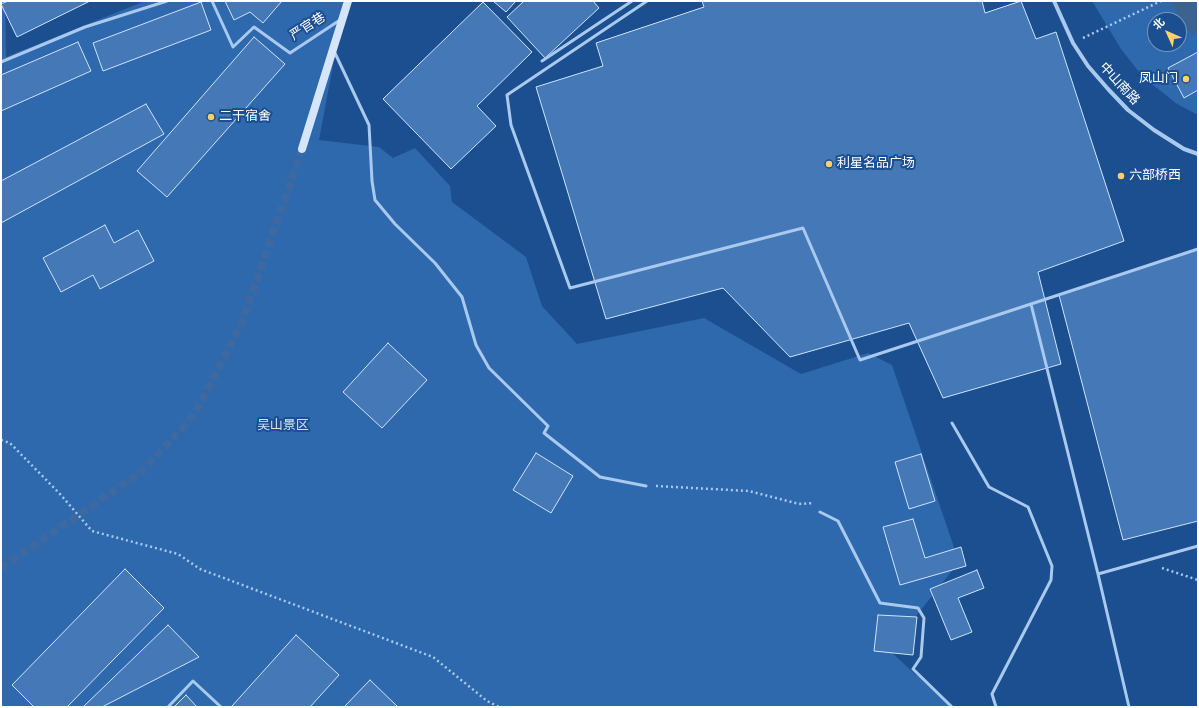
<!DOCTYPE html>
<meta charset="utf-8">
<style>
body{margin:0}
#map{position:relative;width:1199px;height:708px;overflow:hidden;background:#1b4f8f;font-family:"Sofia Sans Condensed","Noto Sans SC",sans-serif}
canvas{display:block}
.frame{position:absolute;inset:0;border:2px solid #fff;pointer-events:none}
.north{position:absolute;left:1147px;top:12px;width:40px;height:40px;box-sizing:border-box;background:#1b4f8f;border:1px solid #7695bc;border-radius:50%;rotate:315deg;font-size:11px;font-weight:700;line-height:16px;text-align:center;color:#fff}
.north::after{content:'';display:block;margin:auto;width:14px;height:18px;background:#ffd166;clip-path:polygon(50% 0,100% 100%,50% 72%,0 100%)}
</style>
<div id="map">
<canvas width="1199" height="708"></canvas>
<div class="frame"></div>
<div class="north">北</div>
</div>
<script>
const g = document.querySelector('canvas').getContext('2d');
g.lineJoin = 'round';
function paint(path, color) {
  g.fillStyle = color;
  g.fill(path, 'evenodd');
}
function shape(rows) {
  const path = new Path2D();
  for (const r of rows) {
    path.moveTo(r[0], r[1]);
    for (let i = 2; i < r.length; i += 2) path.lineTo(r[i], r[i + 1]);
  }
  return path;
}
function trace(path, color, width, dash) {
  g.strokeStyle = color;
  g.lineWidth = width;
  g.lineCap = dash ? 'butt' : 'round';
  g.setLineDash(dash || []);
  g.stroke(path);
}
function label(font, color, halo, rows, align = 'center') {
  g.font = font + ' "Sofia Sans Condensed","Noto Sans SC",sans-serif';
  g.lineWidth = 4;
  g.setLineDash([]);
  g.textBaseline = 'middle';
  g.strokeStyle = halo;
  g.fillStyle = color;
  for (const [text, x, y, turn = 0] of rows) {
    g.save();
    g.translate(x, y);
    g.rotate((+turn || 0) * Math.PI / 180);
    g.textAlign = isNaN(turn) ? turn : align;
    if (halo) g.strokeText(text, 0, 0);
    g.fillText(text, 0, 0);
    g.restore();
  }
}
paint(shape([
 [1,1,5,1,6,57,145,1,345,1,319,140,379,147,393,158,415,148,450,186,452,202,526,257,542,306,577,344,704,318,801,374,868,353,892,365,959,562,889,650,916,675,921,677,951,707,1,707],
 [1092,1,1198,1,1198,115,1177,104,1143,77,1121,49],
 [1155,20,1179,20,1179,44,1155,44]
]), '#2e69ad');
trace(shape([
 [1182,1,1192,19,1198,26]
]), '#3c6290', 20);
const building = shape([
 [8,1,90,1,17,37,1,4,8,1],
 [225,1,282,1,263,23,250,12,234,20,225,1],
 [493,1,516,1,506,12,493,1],
 [524,1,593,1,599,8,545,58,507,17,524,1],
 [702,1,982,1,985,13,1021,1,1036,39,1056,32,1124,241,1038,272,1061,364,943,398,909,323,790,357,723,288,606,319,536,87,603,66,596,43,704,7,702,1],
 [201,2,211,30,103,71,93,43,201,2],
 [483,2,532,52,477,106,496,126,451,169,383,99,483,2],
 [254,37,285,64,167,197,137,171,254,37],
 [78,42,91,71,1,111,1,75,78,42],
 [1198,52,1198,90,1184,98,1168,68,1198,52],
 [146,104,164,134,1,223,1,181,146,104],
 [105,225,114,243,138,230,154,261,100,289,93,275,61,292,43,258,105,225],
 [1198,249,1198,521,1123,540,1059,295,1198,249],
 [388,343,427,380,382,428,343,392,388,343],
 [536,453,573,476,551,513,513,490,536,453],
 [921,454,935,501,909,509,895,462,921,454],
 [913,519,925,558,961,547,966,566,900,585,883,527,913,519],
 [125,569,164,608,67,707,34,707,12,685,125,569],
 [977,570,984,588,958,598,972,632,951,640,930,589,977,570],
 [878,615,917,617,913,655,874,651,878,615],
 [168,625,199,657,102,707,83,707,168,625],
 [296,635,339,675,310,707,233,707,232,706,296,635],
 [370,680,398,707,344,707,370,680],
 [186,695,197,707,174,707,186,695]
]);
paint(building, '#4478b7');
trace(building, '#cfe3fa', 1);
trace(shape([
 [1,568,143,471,194,415,242,322,302,149]
]), '#3d69a0', 8, [8, 4]);
trace(shape([
 [1083,38,1161,1],
 [1,440,10,443,60,494,92,531,178,554,200,569,433,657,487,701,499,707],
 [656,486,749,491,799,504,813,503],
 [1162,568,1198,580]
]), '#a9c9ee', 2.5, [2, 3]);
trace(shape([
 [212,1,233,47,254,27,290,53,340,20],
 [647,1,507,95,511,125,570,288,803,228,860,360,1031,304],
 [334,51,369,125,372,181,375,200,395,224,435,263,462,297,476,345,489,368,548,426,544,433,600,477,646,486],
 [542,61,632,1],
 [1,62,85,27,167,1],
 [952,423,989,487,1028,507,1052,566,1051,580,992,694,996,707],
 [820,512,838,521,880,603,918,608,924,618,921,657,913,669,952,707],
 [1098,574,1198,546],
 [168,707,193,681,221,707],
 [1129,707,1098,574,1031,304,1198,249]
]), '#a9c9ee', 3);
trace(shape([
 [1054,1,1073,43,1088,66,1108,89,1128,110,1154,130,1184,149,1198,154]
]), '#a9c9ee', 4);
trace(shape([
 [302,149,348,1]
]), '#d6e6fa', 8);
for (const [x, y, r, color] of [
 [1186,79,4,"#ffd166"],
 [211,117,4,"#ffd166"],
 [829,164,4,"#ffd166"],
 [1121,176,4,"#ffd166"]
]) {
  const dot = new Path2D();
  dot.arc(x, y, r, 0, 2 * Math.PI);
  g.fillStyle = color;
  g.fill(dot);
  trace(dot, '#1b4f8f', 1.5);
}
label('13px', '#fff', '#1b4f8f', [
 ["严官巷",308,27,-33],
 ["中山南路",1119,84,47]
]);
label('13px', '#fff', '#1b4f8f', [
 ["凤山门",1178,79,"right"],
 ["二干宿舍",219,117],
 ["利星名品广场",837,164],
 ["六部桥西",1129,176]
], 'left');
label('13px', '#cfe3fa', '#1b4f8f', [
 ["吴山景区",283,426]
]);
</script>
